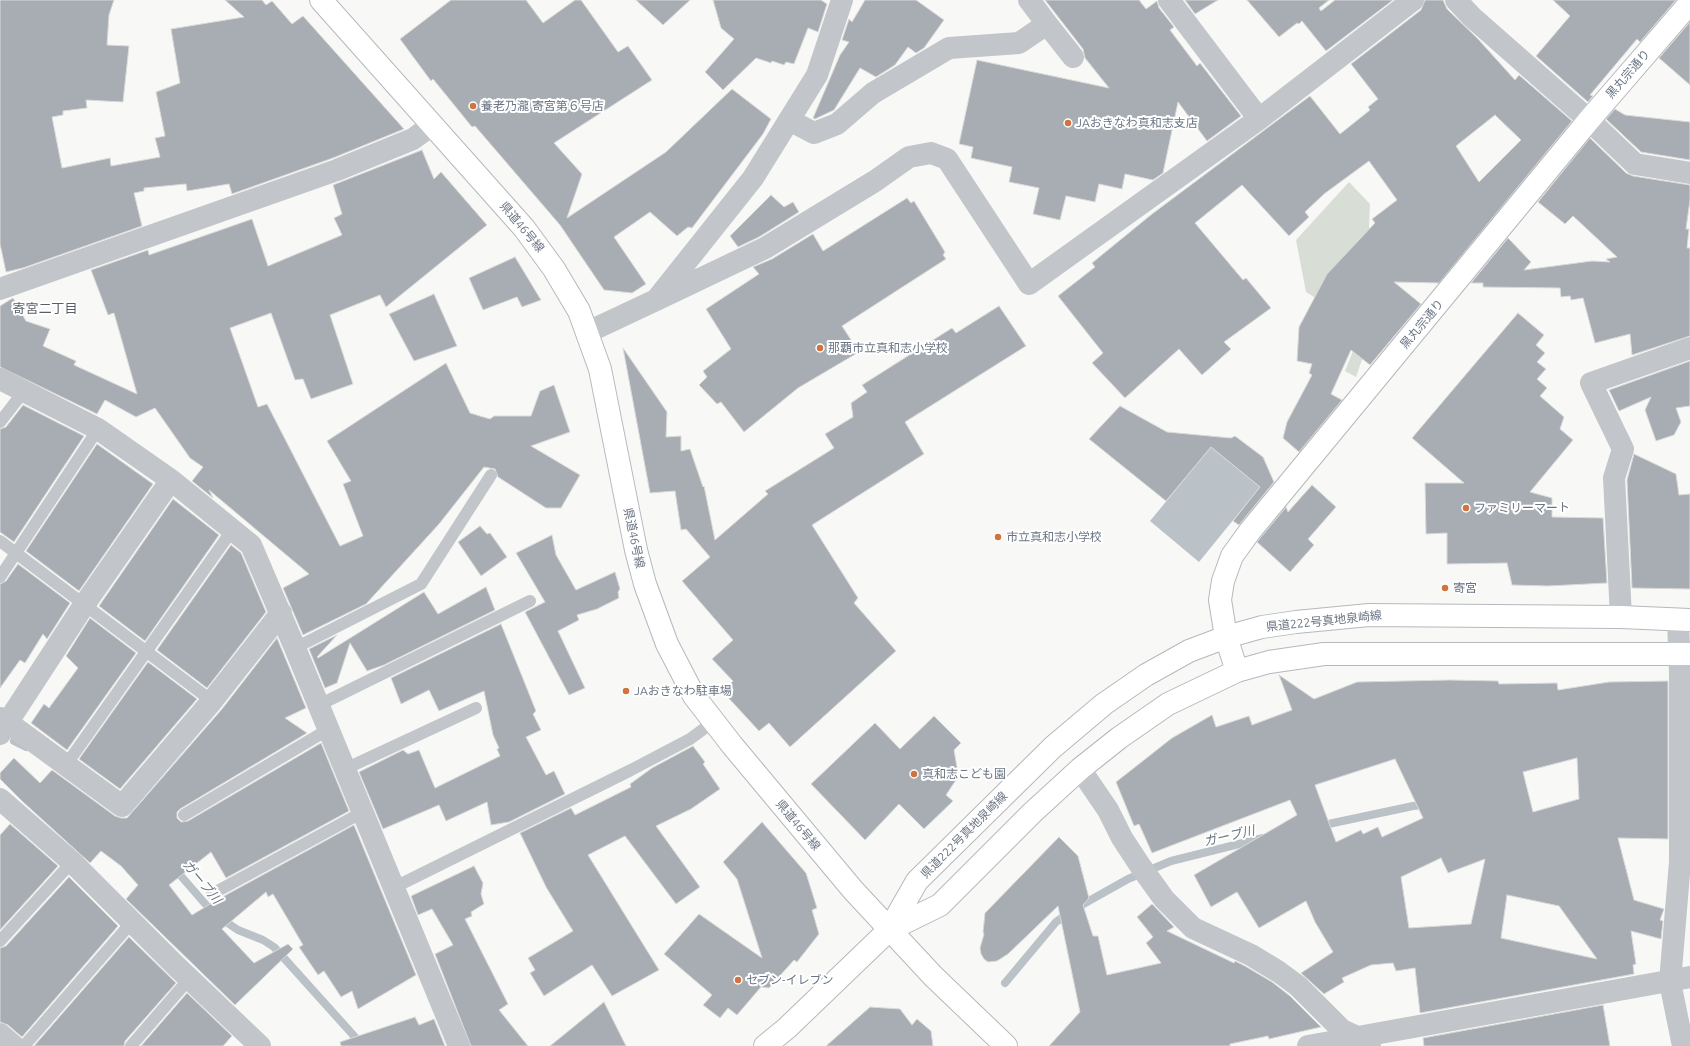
<!DOCTYPE html>
<meta charset="utf-8">
<style>
body{margin:0}
canvas{display:block;background:#f8f8f6}
</style>
<canvas width="1690" height="1046"></canvas>
<script>
const g = document.querySelector('canvas').getContext('2d');
g.lineJoin = 'round';
function paint(path, color) {
  g.fillStyle = color;
  g.fill(path, 'evenodd');
}
function shape(rows) {
  const path = new Path2D();
  for (const r of rows) {
    path.moveTo(r[0], r[1]);
    for (let i = 2; i < r.length; i += 2) path.lineTo(r[i], r[i + 1]);
  }
  return path;
}
function trace(path, color, width, dash) {
  g.strokeStyle = color;
  g.lineWidth = width;
  g.lineCap = dash ? 'butt' : 'round';
  g.setLineDash(dash || []);
  g.stroke(path);
}
function label(font, color, halo, rows, align = 'center') {
  g.font = font + ' Ubuntu,"Noto Sans JP",sans-serif';
  g.lineWidth = 4;
  g.setLineDash([]);
  g.textBaseline = 'middle';
  g.strokeStyle = halo;
  g.fillStyle = color;
  for (const [text, x, y, turn = 0] of rows) {
    g.save();
    g.translate(x, y);
    g.rotate((+turn || 0) * Math.PI / 180);
    g.textAlign = isNaN(turn) ? turn : align;
    if (halo) g.strokeText(text, 0, 0);
    g.fillText(text, 0, 0);
    g.restore();
  }
}
paint(shape([
 [1349,182,1370,204,1369,227,1386,249,1383,298,1356,377,1345,371,1355,346,1341,314,1306,292,1296,240]
]), '#d8ddd6');
paint(shape([
 [1211,447,1260,487,1199,562,1150,521]
]), '#bac2c8');
trace(shape([
 [14,741,26,747],
 [1319,826,1413,806,1427,805],
 [174,868,214,914,238,930,263,940,274,947,363,1046],
 [1005,983,1056,922,1071,911,1128,879,1171,861,1263,838]
]), '#bac2c8', 8);
const building = shape([
 [0,0,114,0,109,15,107,45,129,46,123,102,86,100,87,108,63,111,63,115,52,117,62,168,110,158,111,166,160,157,155,138,165,136,156,92,180,83,171,29,244,17,225,0,262,0,266,5,272,1,292,24,303,16,404,129,333,158,232,194,229,184,187,191,186,184,144,188,144,191,134,193,142,226,23,268,6,272,0,244,0,0],
 [451,0,526,0,543,23,575,0,581,0,618,52,628,46,652,80,554,143,582,174,567,218,666,152,732,89,771,119,763,134,692,228,688,227,677,236,650,212,614,237,646,284,632,293,604,290,560,225,475,126,472,127,433,79,431,81,400,39,451,0],
 [636,0,690,0,663,25,636,0],
 [713,0,821,0,827,4,818,32,808,28,794,64,786,62,784,65,772,61,771,63,756,58,723,90,705,72,734,39,721,28,713,0],
 [865,0,916,0,944,20,924,48,916,53,908,47,895,65,876,77,860,68,834,110,815,119,813,118,840,55,849,42,842,40,849,19,852,22,865,0],
 [1045,0,1139,0,1146,9,1157,1,1159,8,1174,27,1170,30,1197,66,1200,63,1241,116,1207,141,1178,102,1163,173,1153,180,1125,174,1122,189,1099,184,1095,202,1066,196,1060,220,1033,214,1039,188,1009,182,1012,167,971,158,973,147,959,144,977,60,1109,88,1085,58,1083,49,1045,0],
 [1185,0,1218,0,1195,14,1185,0],
 [1247,0,1329,0,1319,8,1321,11,1335,0,1393,0,1326,51,1302,21,1299,24,1297,23,1279,37,1247,0],
 [1425,0,1443,0,1447,9,1478,39,1515,80,1519,75,1572,121,1439,283,1394,282,1421,304,1370,365,1351,350,1331,394,1342,400,1299,452,1283,438,1287,422,1312,375,1309,373,1312,364,1297,361,1299,327,1327,274,1375,223,1372,219,1397,200,1369,161,1324,194,1305,212,1309,217,1289,236,1242,185,1195,223,1243,280,1246,278,1271,308,1224,342,1231,349,1202,375,1179,349,1125,398,1092,363,1103,353,1058,296,1095,267,1092,263,1152,214,1310,96,1340,134,1370,110,1368,107,1378,99,1351,64,1421,10,1425,0],
 [1495,115,1521,140,1479,182,1456,146,1495,115],
 [1553,0,1676,0,1640,42,1637,39,1590,95,1593,96,1588,102,1536,56,1570,16,1553,0],
 [1690,22,1690,85,1659,58,1690,22],
 [1615,109,1625,115,1690,122,1690,160,1641,152,1606,119,1615,109],
 [1590,138,1626,173,1633,176,1690,185,1690,200,1686,229,1689,229,1687,248,1690,248,1690,336,1632,355,1630,334,1595,343,1583,298,1571,300,1570,296,1561,297,1560,288,1483,287,1483,283,1471,283,1508,238,1531,262,1524,270,1592,261,1610,262,1606,259,1617,257,1573,216,1565,224,1538,202,1590,138],
 [422,150,434,179,441,172,487,225,386,307,380,295,330,315,353,384,311,399,303,379,295,380,271,313,230,328,258,407,267,404,340,546,363,536,343,484,351,481,327,441,446,363,470,413,490,419,494,416,531,416,540,391,554,385,570,432,531,446,580,475,561,508,546,508,498,477,495,469,484,467,439,524,366,604,303,635,283,588,309,574,209,490,213,498,192,481,203,467,190,458,155,408,136,417,105,400,97,414,0,367,0,306,13,298,26,321,50,329,43,346,76,361,74,365,137,394,114,313,108,315,91,270,148,250,149,255,252,219,268,266,342,235,334,218,342,214,333,185,422,150],
 [771,195,784,207,793,202,799,212,759,237,738,247,730,236,771,195],
 [907,198,911,203,914,201,945,252,943,255,946,259,842,326,859,352,798,388,744,432,721,402,717,404,699,385,707,377,703,371,731,349,706,309,759,274,753,267,772,259,813,234,823,251,907,198],
 [515,257,541,300,522,307,517,297,483,310,469,278,515,257],
 [434,294,457,346,414,361,389,314,434,294],
 [999,306,1026,346,905,422,924,454,812,525,858,598,854,603,896,651,790,747,769,723,759,731,723,692,733,681,712,659,733,640,682,581,710,557,686,529,681,530,675,491,650,493,623,348,667,412,666,437,681,436,681,451,690,449,703,487,704,486,715,540,768,494,765,491,834,448,825,434,853,417,851,403,867,392,862,385,952,328,956,333,999,306],
 [1518,313,1544,335,1536,345,1545,353,1537,362,1546,369,1537,379,1547,388,1540,396,1564,417,1560,429,1573,440,1530,492,1552,498,1552,517,1603,518,1607,583,1548,586,1512,585,1507,563,1447,564,1447,533,1426,534,1425,483,1464,483,1412,438,1518,313],
 [1690,361,1690,406,1676,408,1681,422,1674,435,1656,441,1645,410,1651,397,1619,411,1609,390,1690,361],
 [23,405,84,436,14,542,0,532,0,429,6,427,23,405],
 [1120,406,1167,432,1231,438,1235,436,1263,457,1274,482,1239,525,1233,521,1260,487,1211,447,1166,501,1089,439,1120,406],
 [97,444,153,484,79,591,26,551,97,444],
 [1634,454,1676,474,1679,495,1690,494,1690,589,1632,588,1627,480,1634,454],
 [1312,485,1336,507,1308,539,1314,545,1290,572,1257,542,1286,507,1288,512,1312,485],
 [173,499,219,535,145,641,99,606,173,499],
 [480,526,487,534,490,533,507,557,481,576,458,542,480,526],
 [552,535,556,555,576,590,615,572,620,589,618,592,619,598,597,609,577,615,579,620,558,631,585,688,569,695,525,612,545,602,516,553,552,535],
 [231,545,241,553,266,612,207,688,157,650,231,545],
 [18,564,70,603,47,639,43,634,25,663,20,660,0,688,0,584,6,581,18,564],
 [486,587,495,610,384,665,367,671,350,643,337,683,325,688,309,649,337,635,317,657,318,658,424,592,438,614,486,587],
 [90,618,136,653,67,750,31,723,44,704,49,708,78,668,66,656,90,618],
 [501,624,536,711,533,714,541,730,526,737,546,775,554,771,565,794,509,822,491,825,487,802,446,821,439,805,383,829,359,772,403,750,408,754,419,750,435,788,500,756,497,749,499,748,493,735,484,691,439,711,429,690,401,704,391,678,501,624],
 [277,638,306,708,285,718,307,733,180,809,177,812,177,818,181,822,188,821,321,743,349,811,226,878,211,852,169,885,192,915,215,901,354,825,416,975,358,1009,352,991,341,997,324,971,318,975,299,947,303,945,273,894,268,897,266,892,222,929,254,963,288,944,293,949,235,1005,126,899,138,885,121,866,101,851,90,863,22,801,0,779,0,773,14,758,40,783,52,770,115,816,121,818,127,818,222,709,277,638],
 [148,662,197,699,120,789,79,759,148,662],
 [1279,675,1314,699,1357,682,1450,680,1498,681,1499,684,1557,683,1558,690,1609,682,1668,681,1668,839,1618,838,1634,900,1664,909,1660,920,1663,921,1661,939,1631,931,1636,964,1633,965,1634,974,1420,1013,1415,968,1396,971,1393,963,1371,965,1342,978,1344,982,1324,994,1301,973,1333,952,1315,922,1306,901,1259,928,1237,892,1211,907,1194,875,1297,815,1290,800,1152,853,1139,824,1134,826,1116,782,1172,738,1212,715,1216,727,1249,716,1252,725,1292,710,1279,675],
 [1577,758,1579,799,1533,812,1523,772,1577,758],
 [1395,759,1423,818,1382,837,1378,827,1363,834,1361,830,1336,842,1315,785,1395,759],
 [1441,858,1448,873,1485,859,1471,924,1409,928,1401,877,1441,858],
 [1507,895,1559,906,1597,959,1501,938,1507,895],
 [934,716,961,743,954,750,958,773,956,780,946,795,953,801,924,829,899,804,865,840,811,784,875,723,900,749,934,716],
 [693,746,705,762,703,764,720,789,691,809,656,826,700,887,676,904,625,836,588,855,659,970,612,996,592,965,544,996,530,973,535,970,528,958,573,931,546,887,520,833,571,808,575,815,631,787,630,784,652,768,693,746],
 [762,822,806,873,817,908,812,910,819,934,797,962,794,960,769,988,761,987,737,1015,728,1008,720,1018,703,1005,712,995,664,954,699,914,762,958,737,879,723,862,762,822],
 [10,824,58,866,0,930,0,835,10,824],
 [1059,837,1078,856,1089,898,1083,905,1093,936,1098,936,1107,975,1161,963,1146,943,1153,937,1137,917,1152,904,1174,927,1167,931,1234,963,1235,961,1245,966,1272,982,1290,996,1321,1027,1269,1039,1268,1036,1230,1044,1230,1046,1049,1046,1080,1012,1058,906,1008,954,997,961,988,962,984,959,981,954,980,948,984,934,983,932,985,913,1059,837],
 [474,866,483,883,481,894,484,904,471,912,472,916,465,919,508,1004,499,1010,528,1046,471,1046,435,954,453,945,432,909,418,915,411,896,474,866],
 [69,877,118,926,22,1037,8,1025,0,1022,0,948,6,946,69,877],
 [129,937,176,983,125,1041,124,1046,34,1046,129,937],
 [187,993,232,1036,223,1046,141,1046,187,993],
 [604,1002,626,1046,550,1046,604,1002],
 [1603,1005,1610,1046,1424,1046,1423,1038,1603,1005],
 [870,1007,900,1009,912,1025,917,1019,931,1031,933,1046,826,1046,870,1007],
 [415,1017,419,1025,434,1019,445,1046,341,1046,340,1042,415,1017]
]);
paint(building, '#a8adb4');
trace(building, '#dadad8', 1);
const secondary = shape([
 [321,0,524,228,554,269,579,311,600,369,636,550,645,584,667,644,694,696,732,745,853,890,933,976,1006,1046],
 [1237,671,1226,637,1220,600,1223,581,1232,556,1250,531,1589,120,1690,3],
 [889,930,940,905,1033,812,1080,769,1119,738,1168,704,1237,671,1269,662,1324,654,1690,654],
 [765,1046,787,1028,889,930,917,881,1053,747,1104,704,1146,675,1189,651,1226,637,1262,627,1296,622,1369,615,1621,617,1690,620]
]);
trace(secondary, '#b5b8bd', 24);
trace(shape([
 [0,422,24,391],
 [0,541,212,701],
 [0,577,98,429],
 [295,648,421,584,491,475],
 [319,705,530,601],
 [66,765,233,529],
 [345,769,476,708],
 [184,815,329,729],
 [393,888,631,770,690,739,713,722],
 [212,894,363,812],
 [0,941,72,862],
 [24,1046,132,922],
 [131,1046,189,979]
]), '#c2c5c9', 12);
trace(shape([
 [1029,0,1047,24],
 [1169,0,1259,119],
 [1456,0,1472,17,1589,120,1635,164,1690,173],
 [789,120,814,133,837,124,873,93,949,48,1019,43,1047,24,1073,57],
 [0,289,337,170,413,139,432,125],
 [656,300,765,248,875,181,909,157,931,153,947,159,1029,284,1259,119,1413,0],
 [588,332,656,300,753,178,817,75,842,0],
 [0,379,98,429,171,480,251,545,295,648,459,1046],
 [1621,617,1614,478,1623,449,1591,383,1690,348],
 [1678,620,1680,674,1680,862,1670,982,1683,1046],
 [0,718,7,722,122,806,212,701,281,613],
 [0,734,84,605,171,480],
 [1080,769,1108,810,1122,838,1141,867,1164,899,1193,928,1251,955,1279,972,1298,986,1342,1030,1357,1037,1370,1046],
 [0,799,72,862,176,966,260,1046],
 [0,1034,14,1046],
 [1308,1046,1690,977]
]), '#c2c5c9', 22);
trace(secondary, '#fff', 22);
for (const [x, y, r, color] of [
 [473,106,4,"#cf743f"],
 [1068,123,4,"#cf743f"],
 [820,348,4,"#cf743f"],
 [1466,508,4,"#cf743f"],
 [998,537,4,"#cf743f"],
 [1445,588,4,"#cf743f"],
 [626,691,4,"#cf743f"],
 [914,774,4,"#cf743f"],
 [738,980,4,"#cf743f"]
]) {
  const dot = new Path2D();
  dot.arc(x, y, r, 0, 2 * Math.PI);
  g.fillStyle = color;
  g.fill(dot);
  trace(dot, '#fff', 1.5);
}
label('12px', '#6b7584', '#fff', [
 ["黒丸宗通り",1628,74,-49],
 ["県道46号線",522,227,50],
 ["黒丸宗通り",1422,324,-50],
 ["県道46号線",634,538,78],
 ["県道222号真地泉崎線",1324,621,-6],
 ["県道46号線",798,825,50],
 ["県道222号真地泉崎線",964,835,-45]
]);
label('12px', '#6b7584', '#fff', [
 ["養老乃瀧 寄宮第６号店",481,106],
 ["JAおきなわ真和志支店",1076,123],
 ["那覇市立真和志小学校",828,348],
 ["ファミリーマート",1474,508],
 ["市立真和志小学校",1006,537],
 ["寄宮",1453,588],
 ["JAおきなわ駐車場",634,691],
 ["真和志こども園",922,774],
 ["セブン-イレブン",746,980]
], 'left');
label('13px', '#585f6a', '#fff', [
 ["寄宮二丁目",45,309]
]);
label('italic 13px', '#67757f', '#fff', [
 ["ガーブ川",1229,836,-13],
 ["ガーブ川",202,882,50]
]);
</script>
